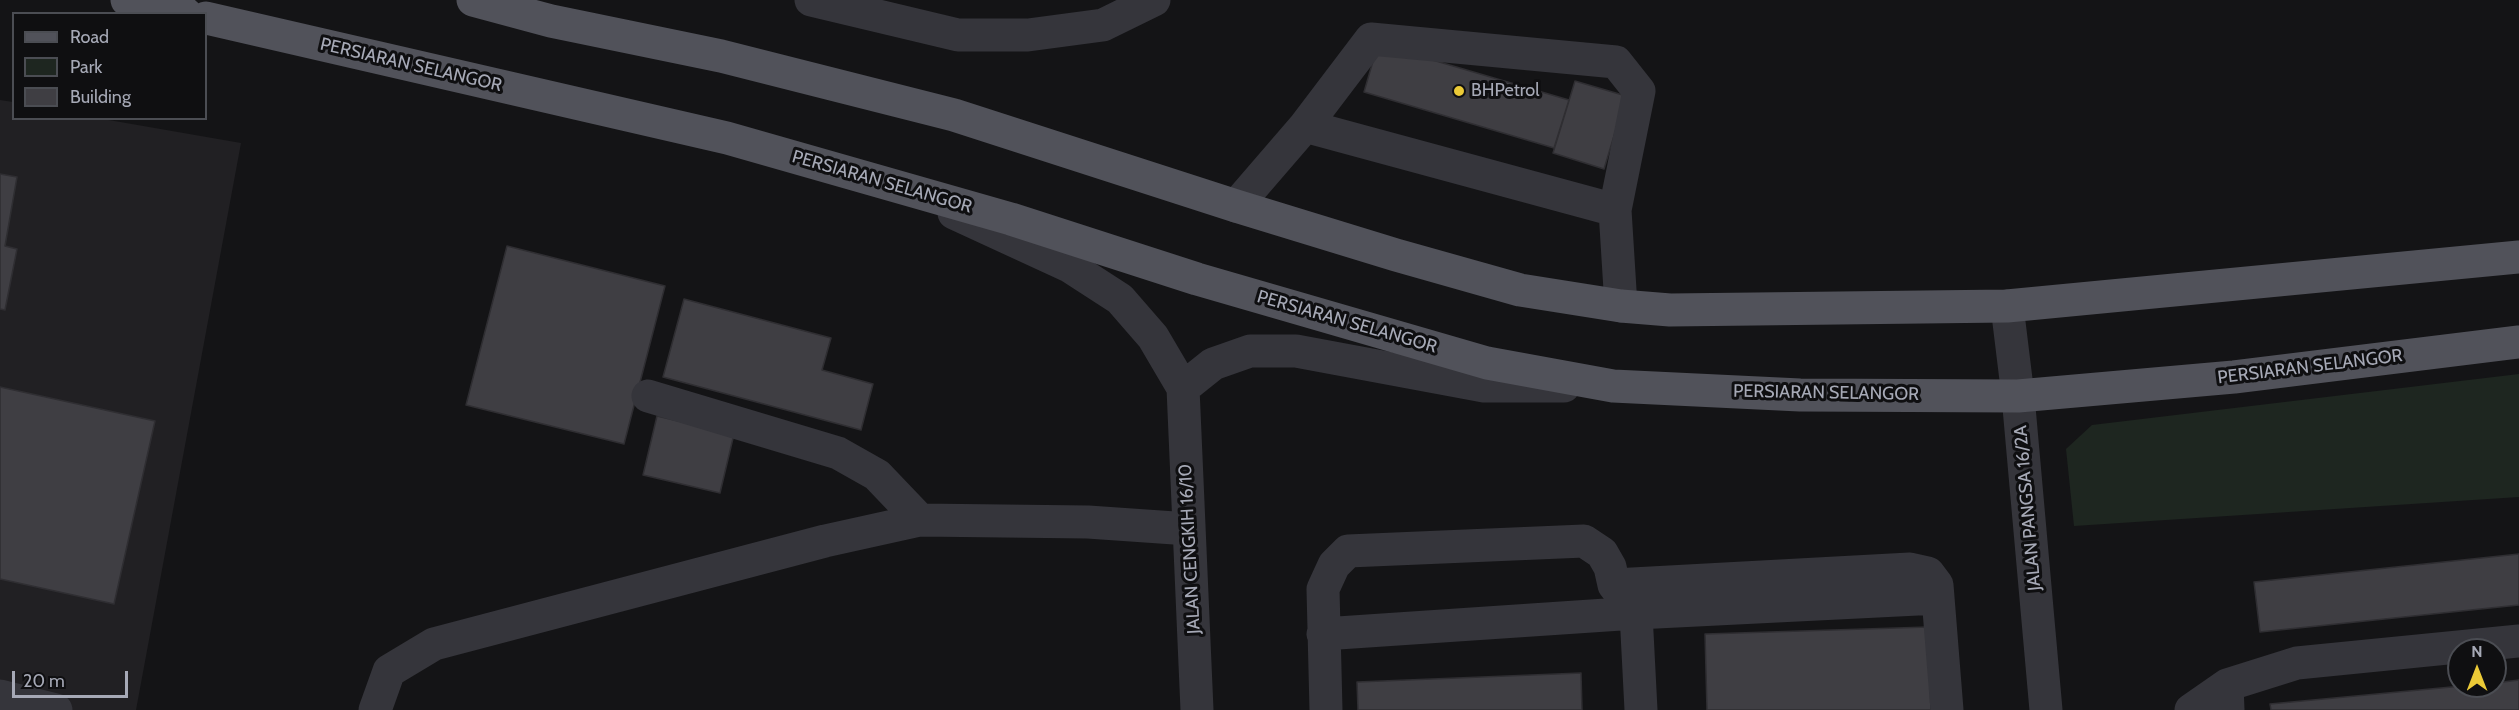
<!DOCTYPE html>
<style>
body{margin:0}
#map{position:relative;width:2519px;height:710px;overflow:hidden;background:#141416;font-family:Cabin,sans-serif}
canvas{display:block}
.legend{position:absolute;left:12px;top:12px;width:195px;height:108px;box-sizing:border-box;background:#0f0f11;border:2px solid #4b4d53;margin:0;padding:8px 10px;list-style:none;font-size:18px;color:#a6a9b6}
.legend li{display:flex;align-items:center;gap:12px;height:30px}
.legend b{width:30px;border:2px solid #4b4d53}
.north{position:absolute;left:2447px;top:638px;width:60px;height:60px;box-sizing:border-box;background:#0f0f11;border:2px solid #4b4d53;border-radius:50%;rotate:0deg;font-size:16px;font-weight:700;line-height:24px;text-align:center;color:#a6a9b6}
.north::after{content:'';display:block;margin:auto;width:21px;height:27px;background:#ebca37;clip-path:polygon(50% 0,100% 100%,50% 72%,0 100%)}
.scale{position:absolute;left:12px;top:671px;width:116px;height:27px;box-sizing:border-box;border:3px solid #a6a9b6;border-top:0;padding-left:8px;font-size:18px;line-height:21px;white-space:nowrap;color:#a6a9b6;-webkit-text-stroke:4px #0f0f11;paint-order:stroke}
</style>
<div id="map">
<canvas width="2519" height="710"></canvas>
<ul class="legend">
<li><b style="height:8px;background:#51525a"></b>Road</li>
<li><b style="height:16px;background:#1e2620"></b>Park</li>
<li><b style="height:16px;background:#3f3e43"></b>Building</li>
</ul>
<div class="north">N</div>
<div class="scale">20 m</div>
</div>
<script>
const g = document.querySelector('canvas').getContext('2d');
g.lineJoin = 'round';
function paint(path, color) {
  g.fillStyle = color;
  g.fill(path, 'evenodd');
}
function shape(rows) {
  const path = new Path2D();
  for (const r of rows) {
    path.moveTo(r[0], r[1]);
    for (let i = 2; i < r.length; i += 2) path.lineTo(r[i], r[i + 1]);
  }
  return path;
}
function trace(path, color, width, dash) {
  g.strokeStyle = color;
  g.lineWidth = width;
  g.lineCap = dash ? 'butt' : 'round';
  g.setLineDash(dash || []);
  g.stroke(path);
}
function label(font, color, halo, rows, align = 'center') {
  g.font = font + ' Cabin,sans-serif';
  g.lineWidth = 6;
  g.setLineDash([]);
  g.textBaseline = 'middle';
  g.strokeStyle = halo;
  g.fillStyle = color;
  for (const [text, x, y, turn = 0] of rows) {
    g.save();
    g.translate(x, y);
    g.rotate((+turn || 0) * Math.PI / 180);
    g.textAlign = isNaN(turn) ? turn : align;
    if (halo) g.strokeText(text, 0, 0);
    g.fillText(text, 0, 0);
    g.restore();
  }
}
paint(shape([
 [0,100,13,102,14,118,103,119,241,143,136,710,0,710]
]), '#212023');
paint(shape([
 [2519,374,2519,497,2074,526,2066,449,2092,425]
]), '#1e2620');
const building = shape([
 [1378,44,1569,100,1554,148,1364,92,1378,44],
 [1575,81,1626,96,1604,169,1553,153,1575,81],
 [0,174,17,177,5,246,17,249,5,310,0,309,0,174],
 [507,246,665,286,624,444,466,405,507,246],
 [684,299,831,338,822,370,873,384,861,430,663,377,684,299],
 [0,387,155,421,114,604,0,579,0,387],
 [657,416,734,434,720,493,643,475,657,416],
 [2519,554,2519,605,2260,632,2254,582,2519,554],
 [1928,627,1931,710,1707,710,1705,634,1928,627],
 [1581,673,1582,710,1358,710,1357,682,1581,673],
 [2519,680,2519,710,2271,710,2270,704,2462,686,2495,686,2495,683,2519,680]
]);
paint(building, '#3f3e43');
trace(building, '#2f2e32', 1.5);
trace(shape([
 [811,0,958,35,1028,35,1103,25,1154,0],
 [1305,126,1371,39,1616,62,1639,91,1615,210,1621,306],
 [1236,206,1305,126,1615,210],
 [954,213,1069,266,1120,299,1153,337,1183,388,1197,710],
 [2007,306,2018,396,2046,710],
 [1183,388,1213,364,1250,351,1296,351,1484,386,1564,386],
 [648,396,838,453,877,475,920,520],
 [1614,585,1910,569,1928,573,1937,585,1947,710],
 [1323,634,1636,613,1938,598],
 [0,696,56,710],
 [375,710,389,671,434,644,825,541,920,520,1088,522,1189,529],
 [1326,710,1323,589,1334,565,1348,551,1584,541,1602,553,1610,567,1614,585,1636,613,1641,710],
 [2191,710,2227,685],
 [2228,710,2227,685,2297,663,2519,641]
]), '#35353b', 33);
trace(shape([
 [127,0,186,14],
 [473,0,551,21,721,56,954,115,1236,206,1396,255,1520,290,1621,306,1670,310,2007,306,2519,257],
 [206,18,727,138,1011,219,1197,279,1487,363,1613,386,1800,395,2018,396,2234,377,2519,342]
]), '#51525a', 33);
for (const [x, y, r, color] of [
 [1459,91,6,"#ebca37"]
]) {
  const dot = new Path2D();
  dot.arc(x, y, r, 0, 2 * Math.PI);
  g.fillStyle = color;
  g.fill(dot);
  trace(dot, '#0f0f11', 2);
}
label('18px', '#a6a9b6', '#0f0f11', [
 ["PERSIARAN SELANGOR",411,65,13],
 ["PERSIARAN SELANGOR",882,182,16],
 ["PERSIARAN SELANGOR",1347,322,16],
 ["PERSIARAN SELANGOR",2310,367,-7],
 ["PERSIARAN SELANGOR",1826,393,1],
 ["JALAN PANGSA 16/2A",2028,508,-95],
 ["JALAN CENGKIH 16/10",1190,549,-93]
]);
label('18px', '#a6a9b6', '#0f0f11', [
 ["BHPetrol",1471,91]
], 'left');
</script>
